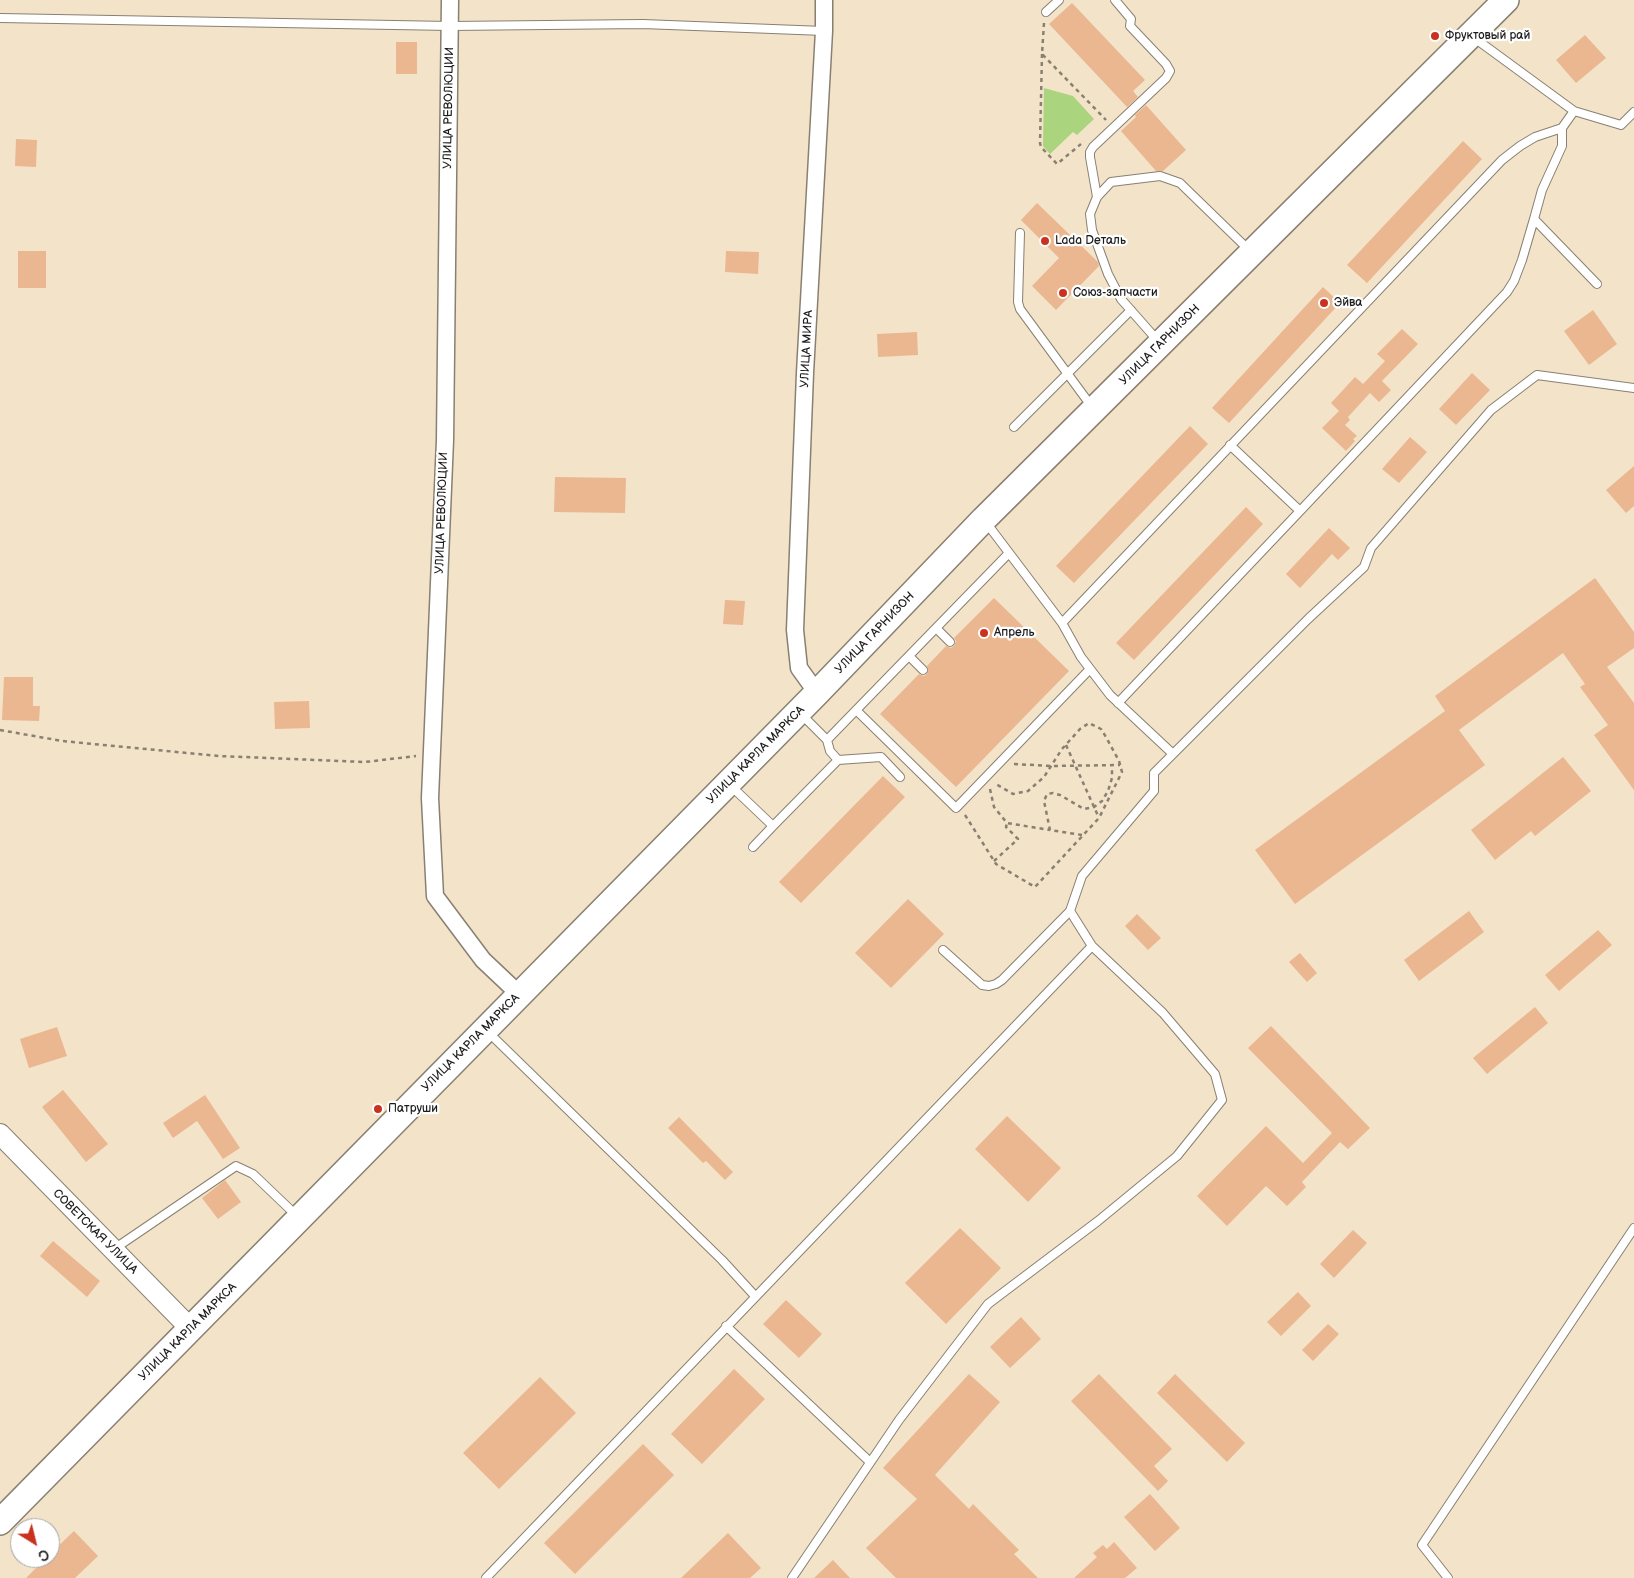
<!DOCTYPE html>
<meta charset="utf-8">
<style>
body{margin:0}
#map{position:relative;width:1634px;height:1578px;overflow:hidden;background:#f3e3c9;font-family:"Balsamiq Sans",sans-serif}
canvas{display:block}
.north{position:absolute;left:10px;top:1518px;width:50px;height:50px;box-sizing:border-box;background:#fff;border:1px solid #a4a4a4;border-radius:50%;rotate:144deg;font-size:14px;font-weight:700;line-height:20px;text-align:center;color:#1c1c1c}
.north::after{content:'';display:block;margin:auto;width:18px;height:22px;background:#c8321e;clip-path:polygon(50% 0,100% 100%,50% 72%,0 100%)}
</style>
<div id="map">
<canvas width="1634" height="1578"></canvas>
<div class="north">С</div>
</div>
<script>
const g = document.querySelector('canvas').getContext('2d');
g.lineJoin = 'round';
function paint(path, color) {
  g.fillStyle = color;
  g.fill(path, 'evenodd');
}
function shape(rows) {
  const path = new Path2D();
  for (const r of rows) {
    path.moveTo(r[0], r[1]);
    for (let i = 2; i < r.length; i += 2) path.lineTo(r[i], r[i + 1]);
  }
  return path;
}
function trace(path, color, width, dash) {
  g.strokeStyle = color;
  g.lineWidth = width;
  g.lineCap = dash ? 'butt' : 'round';
  g.setLineDash(dash || []);
  g.stroke(path);
}
function label(font, color, halo, rows, align = 'center') {
  g.font = font + ' "Balsamiq Sans",sans-serif';
  g.lineWidth = 4.5;
  g.setLineDash([]);
  g.textBaseline = 'middle';
  g.strokeStyle = halo;
  g.fillStyle = color;
  for (const [text, x, y, turn = 0] of rows) {
    g.save();
    g.translate(x, y);
    g.rotate((+turn || 0) * Math.PI / 180);
    g.textAlign = isNaN(turn) ? turn : align;
    if (halo) g.strokeText(text, 0, 0);
    g.fillText(text, 0, 0);
    g.restore();
  }
}
paint(shape([
 [1044,88,1073,96,1094,119,1077,135,1073,132,1050,154,1043,146]
]), '#abd47f');
paint(shape([
 [1072,3,1145,80,1133,91,1138,97,1127,107,1049,24],
 [1585,35,1606,58,1576,83,1556,60],
 [396,42,417,42,417,74,396,74],
 [1146,105,1186,150,1163,171,1156,171,1121,131,1136,117,1135,115],
 [16,139,37,140,36,167,15,166],
 [1463,141,1482,159,1367,283,1347,265],
 [1037,203,1098,262,1099,266,1056,310,1032,286,1059,258,1021,220],
 [18,251,46,251,46,288,18,288],
 [726,251,759,252,758,274,725,272],
 [1323,287,1340,303,1229,423,1212,408],
 [1593,310,1617,344,1589,365,1564,331],
 [1402,329,1418,344,1382,381,1391,390,1379,402,1370,393,1348,417,1350,420,1345,425,1357,436,1353,439,1355,441,1346,451,1322,428,1339,411,1331,403,1355,377,1363,384,1385,361,1377,354],
 [917,332,918,355,878,357,877,334],
 [1472,373,1490,390,1456,425,1439,409],
 [1190,426,1208,444,1074,583,1056,566],
 [1410,437,1427,452,1399,483,1382,469],
 [1634,466,1634,506,1626,513,1606,490],
 [555,477,626,478,625,513,554,512],
 [1246,507,1263,524,1134,660,1116,643],
 [1329,528,1350,548,1338,560,1332,554,1300,588,1286,574],
 [1595,578,1634,632,1634,648,1607,667,1634,703,1634,790,1594,735,1608,725,1580,687,1585,684,1563,653,1459,730,1485,765,1295,904,1255,850,1445,711,1435,696],
 [994,598,1069,671,956,787,880,714,919,674,924,676,927,674,928,669,927,666,946,646,951,648,954,646,956,641,954,638],
 [725,600,745,601,743,625,723,624],
 [4,677,33,677,33,706,40,706,39,721,2,720],
 [309,701,310,728,275,729,274,702],
 [1563,757,1591,791,1535,836,1531,831,1495,860,1471,830],
 [883,776,905,797,801,903,779,882],
 [908,899,944,934,891,988,855,953],
 [1469,911,1484,932,1419,981,1404,960],
 [1137,914,1161,938,1148,950,1125,926],
 [1598,930,1612,945,1559,991,1545,975],
 [1300,953,1317,973,1307,982,1289,962],
 [1535,1007,1548,1023,1487,1074,1473,1058],
 [1271,1026,1370,1128,1348,1149,1340,1142,1302,1182,1306,1187,1287,1206,1266,1186,1227,1226,1197,1196,1266,1126,1303,1163,1332,1133,1248,1048],
 [57,1027,67,1056,29,1068,20,1039],
 [63,1090,108,1144,86,1162,42,1107],
 [205,1095,240,1148,223,1159,197,1121,173,1138,163,1123],
 [1007,1116,1061,1168,1028,1202,975,1149],
 [679,1117,733,1172,725,1180,706,1161,703,1163,668,1128],
 [225,1180,241,1202,218,1219,202,1198],
 [960,1228,1001,1268,946,1324,905,1283],
 [1353,1230,1367,1243,1334,1278,1320,1264],
 [53,1241,100,1281,87,1297,40,1256],
 [1298,1292,1311,1306,1281,1336,1267,1322],
 [786,1300,822,1334,799,1358,763,1324],
 [1021,1317,1041,1339,1010,1368,990,1347],
 [1328,1324,1339,1334,1313,1361,1302,1350],
 [734,1369,765,1399,702,1464,671,1434],
 [969,1374,1000,1402,935,1475,969,1509,973,1504,1019,1550,1014,1554,1038,1578,896,1578,866,1548,917,1499,883,1468],
 [1099,1374,1172,1449,1154,1466,1168,1481,1158,1491,1071,1401],
 [1175,1374,1245,1443,1227,1462,1157,1393],
 [540,1377,576,1413,499,1489,463,1453],
 [643,1444,674,1475,575,1574,544,1543],
 [1150,1494,1180,1528,1155,1551,1124,1517],
 [74,1531,98,1556,75,1578,26,1578,46,1558,50,1558,50,1554],
 [728,1533,761,1568,750,1578,681,1578],
 [1114,1542,1137,1568,1125,1578,1074,1578,1097,1557,1093,1553,1103,1545,1107,1549],
 [833,1560,850,1578,814,1578]
]), '#eab791');
const service = shape([
 [1046,12,1059,0],
 [0,18,450,26,643,24,824,31],
 [1473,37,1574,111,1621,125,1634,112],
 [1562,128,1562,146,1542,190,1534,219,1597,284],
 [1097,197,1090,157,1090,152,1093,147,1166,78,1170,71,1166,64,1130,26,1131,19,1115,0],
 [1020,233,1018,302,1020,309,1092,407],
 [1158,341,1121,299,1108,274,1092,230,1090,214,1097,197,1111,182,1160,176,1180,183,1250,251],
 [1014,427,1131,310],
 [1300,511,1507,292,1514,281,1522,260,1534,219],
 [985,521,1062,623,1502,160,1520,146,1535,137,1562,128,1574,111],
 [1062,623,1081,657,1110,695,1173,754],
 [936,628,950,642],
 [909,656,923,670],
 [1118,703,1300,511,1230,445],
 [856,710,956,808,1090,669],
 [801,714,827,740,1009,553],
 [838,760,881,757,900,777],
 [731,786,773,826,838,760,830,751,827,740],
 [753,847,773,826],
 [943,950,982,985,989,986,996,984,1002,980,1070,911],
 [488,1032,722,1260,755,1296],
 [114,1249,236,1166,253,1174,298,1217],
 [726,1326,870,1462],
 [486,1578,1092,946],
 [792,1578,899,1420,988,1304,1098,1221,1177,1156,1222,1100,1215,1074,1163,1013,1092,946,1070,911,1082,876,1154,791,1154,773,1308,619,1364,567,1371,548,1491,410,1537,375,1634,388],
 [1448,1578,1422,1545,1634,1228]
]);
const minor = shape([
 [450,0,445,440,430,798,435,896,483,960,519,994],
 [817,693,799,668,795,630,805,373,824,31,824,0]
]);
const tertiary = shape([
 [0,1134,191,1329]
]);
const primary = shape([
 [0,1522,817,693,984,519,1506,0]
]);
trace(service, '#888072', 10);
trace(minor, '#888072', 19);
trace(tertiary, '#888072', 22);
trace(primary, '#888072', 28);
trace(shape([
 [1044,23,1042,54,1106,120],
 [1042,54,1040,143,1041,147,1057,164,1081,144],
 [0,730,62,741,219,756,365,762,416,756],
 [1066,745,1099,818],
 [1014,764,1051,766,1120,765],
 [990,789,994,807,1007,823,1050,830],
 [965,815,996,864,1035,887,1099,818,1122,772,1119,761,1106,737,1101,729,1089,723,1080,729,1062,749,1044,777,1028,791,1013,794,994,783],
 [1082,835,1050,830,1044,801,1047,794,1053,793,1060,795,1084,809,1094,807,1102,801,1108,791,1112,778,1112,765],
 [994,861,1018,839,1006,827,1007,823]
]), '#888072', 2.5, [4, 4]);
trace(service, '#fff', 8);
trace(minor, '#fff', 16);
trace(tertiary, '#fff', 20);
trace(primary, '#fff', 25);
for (const [x, y, r, color] of [
 [1435,36,5,"#c8321e"],
 [1045,241,5,"#c8321e"],
 [1063,293,5,"#c8321e"],
 [1324,303,5,"#c8321e"],
 [984,633,5,"#c8321e"],
 [378,1109,5,"#c8321e"]
]) {
  const dot = new Path2D();
  dot.arc(x, y, r, 0, 2 * Math.PI);
  g.fillStyle = color;
  g.fill(dot);
  trace(dot, '#fff', 2);
}
label('12px', '#1c1c1c', '#fff', [
 ["Фруктовый рай",1445,36],
 ["Lada Dеталь",1055,241],
 ["Союз-запчасти",1073,293],
 ["Эйва",1334,303],
 ["Апрель",994,633],
 ["Патруши",388,1109]
], 'left');
label('12px', '#1c1c1c', '#fff', [
 ["УЛИЦА РЕВОЛЮЦИИ",449,108,-89],
 ["УЛИЦА ГАРНИЗОН",1160,345,-45],
 ["УЛИЦА МИРА",807,349,-87],
 ["УЛИЦА РЕВОЛЮЦИИ",442,513,-88],
 ["УЛИЦА ГАРНИЗОН",875,633,-46],
 ["УЛИЦА КАРЛА МАРКСА",756,755,-45],
 ["УЛИЦА КАРЛА МАРКСА",471,1043,-45],
 ["СОВЕТСКАЯ УЛИЦА",95,1232,45],
 ["УЛИЦА КАРЛА МАРКСА",188,1332,-45]
]);
</script>
